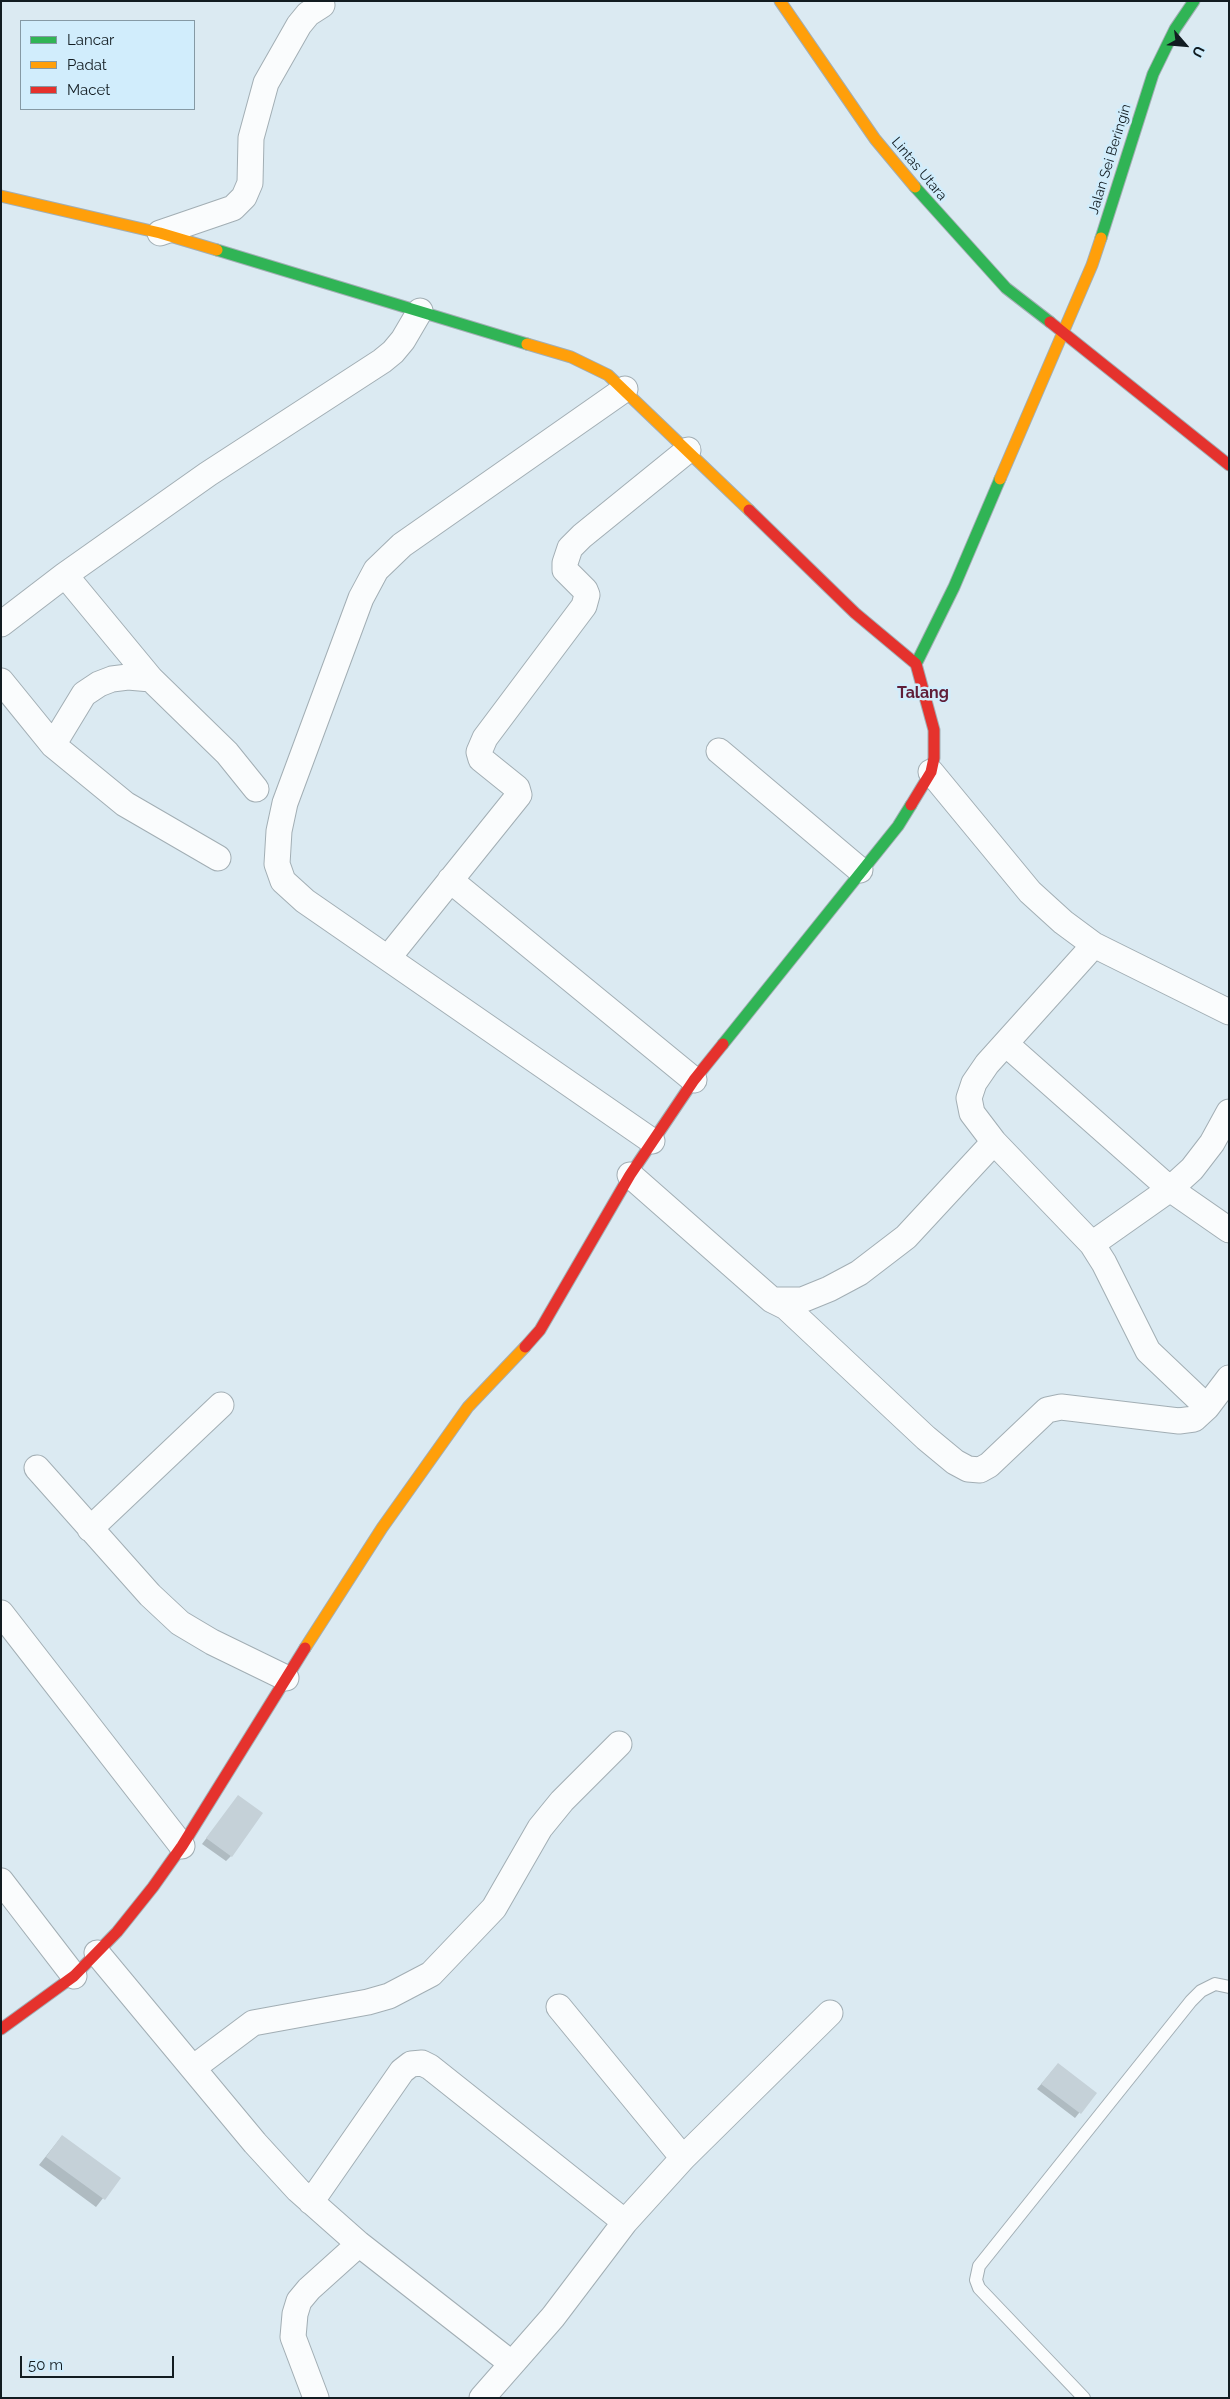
<!DOCTYPE html>
<style>
body{margin:0}
#map{position:relative;width:1230px;height:2399px;overflow:hidden;background:#dbeaf2;font-family:Raleway,sans-serif}
canvas{display:block}
.frame{position:absolute;inset:0;border:2px solid #121c21;pointer-events:none}
.legend{position:absolute;left:20px;top:20px;width:175px;height:90px;box-sizing:border-box;background:#d1edfc;border:1px solid #8599a4;margin:0;padding:6px 9px;list-style:none;font-size:15px;color:#121c21}
.legend li{display:flex;align-items:center;gap:10px;height:25px}
.legend b{width:25px;border:1px solid #8599a4}
.north{position:absolute;left:1160px;top:20px;width:50px;height:50px;-webkit-text-stroke:4px #d1edfc;paint-order:stroke;rotate:117deg;font-size:14px;font-weight:700;line-height:20px;text-align:center;color:#121c21}
.north::after{content:'';display:block;margin:auto;width:18px;height:22px;background:#121c21;clip-path:polygon(50% 0,100% 100%,50% 72%,0 100%)}
.scale{position:absolute;left:20px;top:2356px;width:154px;height:22px;box-sizing:border-box;border:2px solid #121c21;border-top:0;padding-left:6px;font-size:15px;line-height:18px;white-space:nowrap;color:#121c21;-webkit-text-stroke:4px #d1edfc;paint-order:stroke}
</style>
<div id="map">
<canvas width="1230" height="2399"></canvas>
<div class="frame"></div>
<ul class="legend">
<li><b style="height:6px;background:#30b455"></b>Lancar</li>
<li><b style="height:6px;background:#ff9f0a"></b>Padat</li>
<li><b style="height:6px;background:#e5322d"></b>Macet</li>
</ul>
<div class="north">U</div>
<div class="scale">50 m</div>
</div>
<script>
const g = document.querySelector('canvas').getContext('2d');
g.lineJoin = 'round';
function paint(path, color) {
  g.fillStyle = color;
  g.fill(path, 'evenodd');
}
function shape(rows) {
  const path = new Path2D();
  for (const r of rows) {
    path.moveTo(r[0], r[1]);
    for (let i = 2; i < r.length; i += 2) path.lineTo(r[i], r[i + 1]);
  }
  return path;
}
function trace(path, color, width, dash) {
  g.strokeStyle = color;
  g.lineWidth = width;
  g.lineCap = dash ? 'butt' : 'round';
  g.setLineDash(dash || []);
  g.stroke(path);
}
function label(font, color, halo, rows, align = 'center') {
  g.font = font + ' Raleway,sans-serif';
  g.lineWidth = 5;
  g.setLineDash([]);
  g.textBaseline = 'middle';
  g.strokeStyle = halo;
  g.fillStyle = color;
  for (const [text, x, y, turn = 0] of rows) {
    g.save();
    g.translate(x, y);
    g.rotate((+turn || 0) * Math.PI / 180);
    g.textAlign = isNaN(turn) ? turn : align;
    if (halo) g.strokeText(text, 0, 0);
    g.fillText(text, 0, 0);
    g.restore();
  }
}
paint(shape([
 [238,1797,231,1856,226,1861,202,1844],
 [1053,2070,1095,2093,1075,2118,1037,2089],
 [62,2136,119,2178,96,2207,39,2165]
]), '#0003');
paint(shape([
 [238,1795,263,1813,232,1857,206,1838],
 [1058,2063,1097,2093,1081,2114,1041,2084],
 [62,2135,121,2178,105,2200,46,2157]
]), '#c5d1d8');
const lane = shape([
 [1084,2398,979,2288,976,2280,979,2266,1191,2001,1201,1991,1215,1984,1229,1987]
]);
const street = shape([
 [160,233,233,208,244,197,250,183,251,138,266,83,299,25,308,14,322,5],
 [625,389,402,545,376,570,361,598,285,803,279,831,277,864,283,881,305,901,652,1141],
 [65,575,151,679,227,753,256,789],
 [1,624,65,575,208,474,382,361,393,352,403,340,420,311],
 [1,681,53,745,125,804,218,858],
 [53,745,84,694,99,684,112,679,128,677,151,679],
 [719,751,860,870],
 [931,772,1030,892,1063,922,1094,945,1229,1012],
 [450,880,694,1080],
 [1094,945,987,1064,974,1083,969,1098,972,1113,994,1142,1092,1244,1104,1263,1148,1351,1207,1407],
 [388,958,519,795,517,788,481,759,479,752,485,738,584,606,587,595,585,590,565,570,565,563,570,548,582,536,688,450],
 [1006,1044,1170,1189,1229,1230],
 [630,1175,772,1300,786,1307,926,1438,955,1462,968,1469,980,1470,989,1465,1047,1410,1061,1407,1179,1421,1194,1419,1207,1407,1229,1378],
 [1092,1244,1170,1189,1192,1169,1212,1143,1229,1112],
 [772,1300,802,1300,829,1289,859,1273,906,1237,994,1142],
 [37,1468,150,1595,180,1623,212,1642,286,1678],
 [90,1529,221,1405],
 [1,1613,182,1846],
 [1,1881,74,1976],
 [97,1953,255,2143,298,2190,359,2244,511,2363],
 [559,2007,683,2158],
 [193,2068,253,2023,368,2002,389,1996,431,1974,494,1908,540,1828,562,1801,619,1744],
 [311,2202,402,2071,411,2064,422,2063,430,2067,625,2222],
 [316,2398,293,2337,295,2314,299,2301,309,2289,359,2244],
 [482,2398,553,2317,625,2222,683,2158,830,2013]
]);
const fast = shape([
 [915,187,1006,288,1050,322],
 [1101,238,1153,74,1175,29,1194,1],
 [217,250,527,344],
 [916,664,954,587,1000,479],
 [723,1044,898,826,911,805]
]);
const slow = shape([
 [780,1,875,139,915,187],
 [1,196,160,233,217,250],
 [527,344,571,357,608,375,749,510],
 [1000,479,1092,265,1101,238],
 [305,1648,382,1528,468,1407,525,1347]
]);
const jam = shape([
 [1050,322,1229,465],
 [749,510,855,613,916,664,934,730,934,758,931,772,911,805],
 [525,1347,540,1330,630,1175,694,1080,723,1044],
 [1,2029,74,1976,117,1932,153,1887,182,1846,305,1648]
]);
trace(lane, '#a2aeb4', 14);
trace(street, '#a2aeb4', 27);
trace(fast, '#a2aeb4', 13);
trace(slow, '#a2aeb4', 13);
trace(jam, '#a2aeb4', 13);
trace(lane, '#fafcfd', 12);
trace(street, '#fafcfd', 25);
trace(fast, '#30b455', 11);
trace(slow, '#ff9f0a', 11);
trace(jam, '#e5322d', 11);
label('14px', '#121c21', '#d1edfc', [
 ["Jalan Sei Beringin",1110,159,-73],
 ["Lintas Utara",919,169,50]
]);
label('bold 16px', '#5f1d38', '#d1edfc', [
 ["Talang",923,693]
]);
</script>
